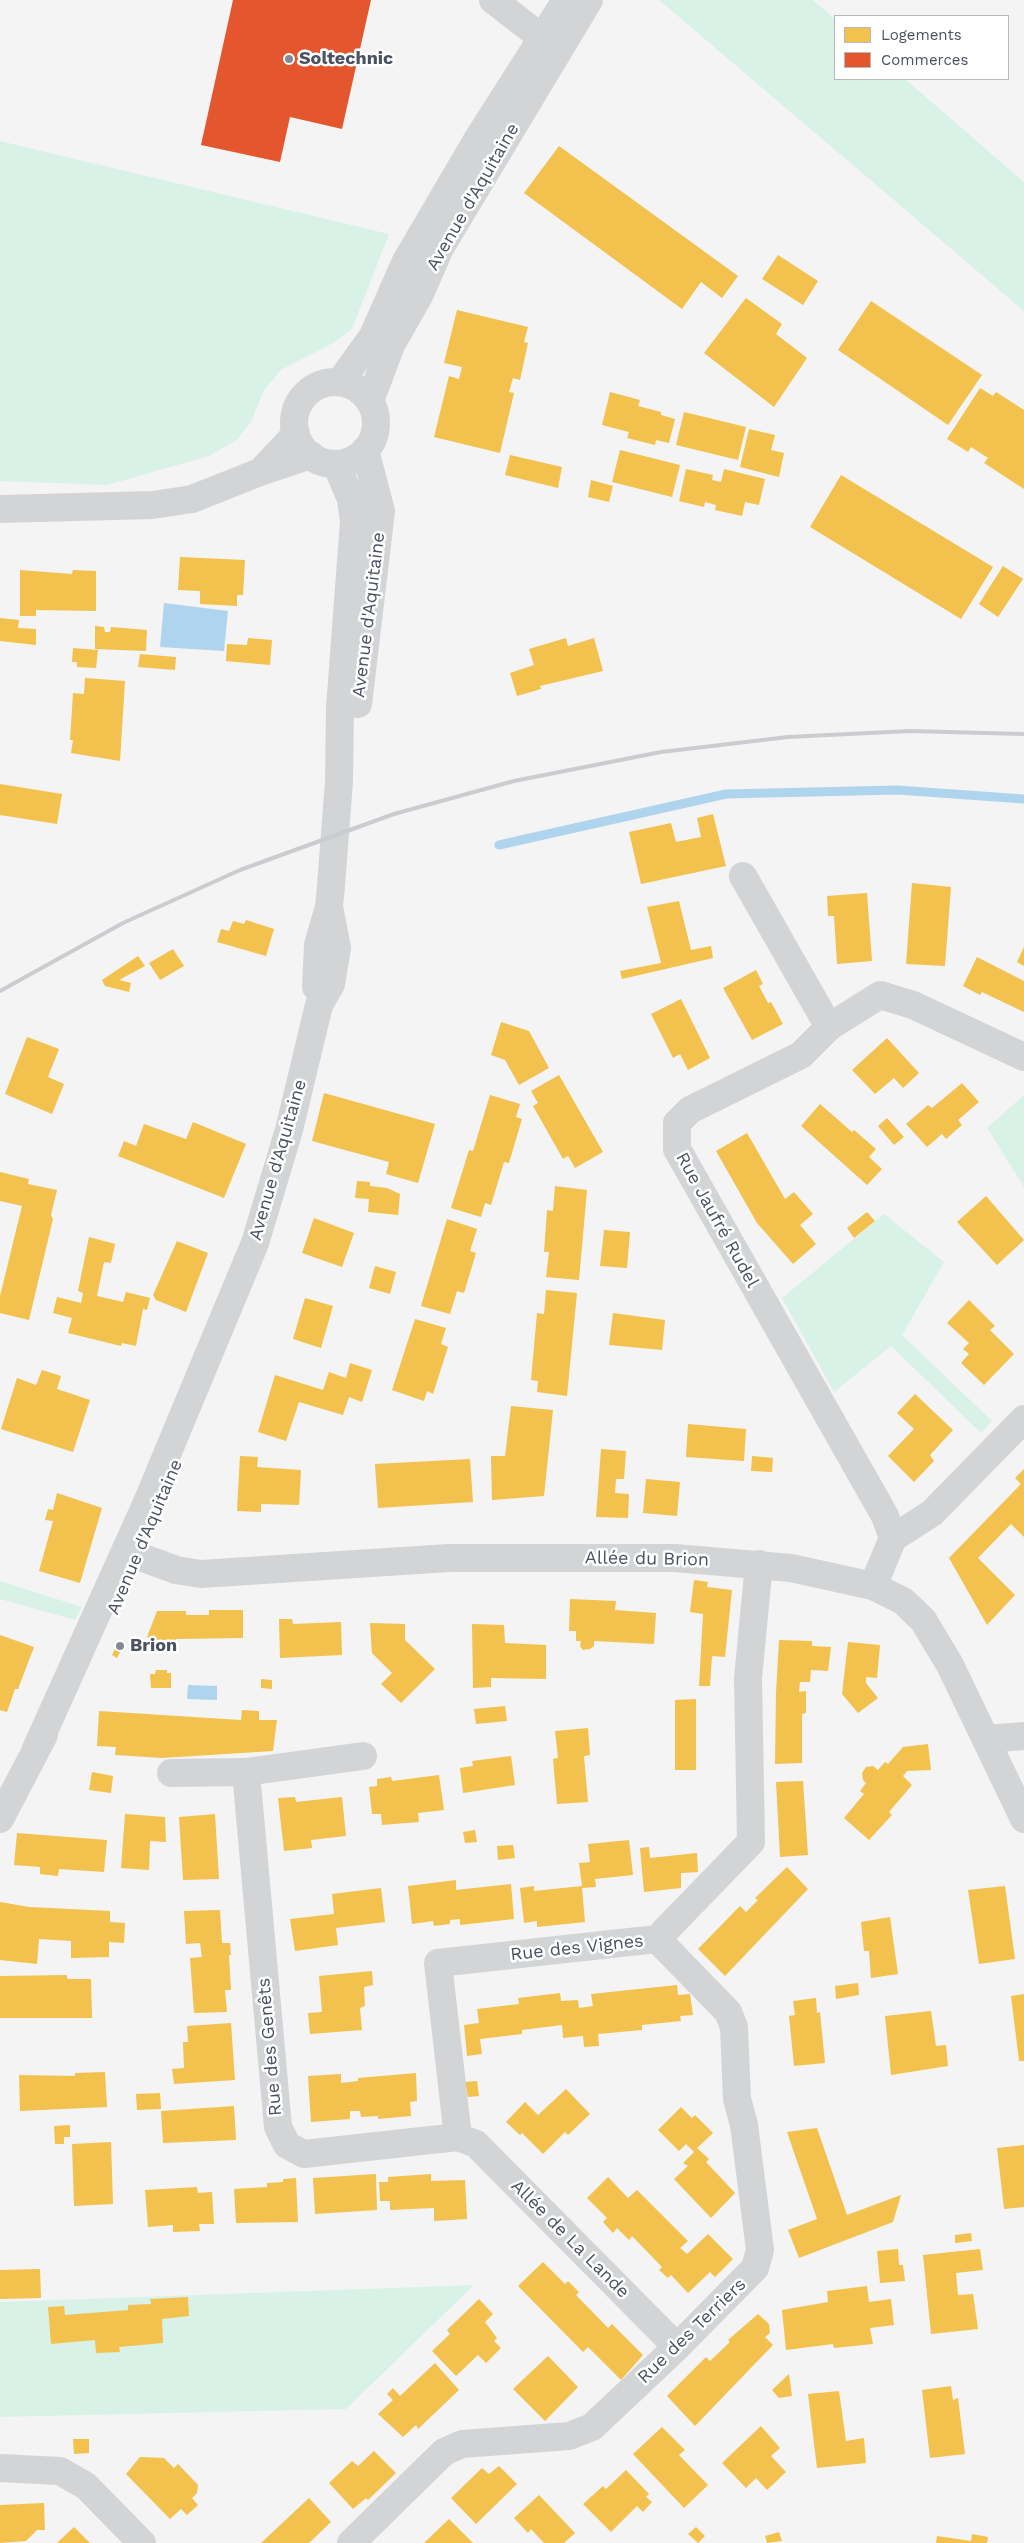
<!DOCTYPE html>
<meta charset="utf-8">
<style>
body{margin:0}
#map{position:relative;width:1024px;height:2543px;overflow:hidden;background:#f4f4f4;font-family:"Work Sans",sans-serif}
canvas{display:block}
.legend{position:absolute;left:834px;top:15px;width:175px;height:65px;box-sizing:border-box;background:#fff;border:1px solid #b7b9bf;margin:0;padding:6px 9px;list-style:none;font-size:15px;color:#4a5160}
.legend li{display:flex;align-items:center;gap:10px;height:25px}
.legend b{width:25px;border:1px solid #b7b9bf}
</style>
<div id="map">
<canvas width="1024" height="2543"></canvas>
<ul class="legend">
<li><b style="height:14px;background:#f2c14e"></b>Logements</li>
<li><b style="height:14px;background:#e4572e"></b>Commerces</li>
</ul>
</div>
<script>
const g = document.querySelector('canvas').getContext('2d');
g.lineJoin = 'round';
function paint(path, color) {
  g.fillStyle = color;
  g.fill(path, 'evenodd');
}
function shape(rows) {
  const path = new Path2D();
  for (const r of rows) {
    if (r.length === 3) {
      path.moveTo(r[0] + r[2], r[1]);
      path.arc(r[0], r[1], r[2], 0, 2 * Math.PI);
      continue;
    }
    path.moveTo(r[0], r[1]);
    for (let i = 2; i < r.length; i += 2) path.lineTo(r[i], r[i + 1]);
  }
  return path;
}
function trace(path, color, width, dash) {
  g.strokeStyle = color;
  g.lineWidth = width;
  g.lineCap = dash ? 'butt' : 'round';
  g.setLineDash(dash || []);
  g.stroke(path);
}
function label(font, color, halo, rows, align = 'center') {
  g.font = font + ' "Work Sans",sans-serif';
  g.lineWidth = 5;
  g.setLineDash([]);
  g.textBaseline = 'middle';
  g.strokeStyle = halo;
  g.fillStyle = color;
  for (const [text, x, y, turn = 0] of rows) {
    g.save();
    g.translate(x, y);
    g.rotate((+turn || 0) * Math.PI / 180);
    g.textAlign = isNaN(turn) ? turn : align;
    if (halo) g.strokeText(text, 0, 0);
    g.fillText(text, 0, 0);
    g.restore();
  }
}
paint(shape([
 [659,0,813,0,835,19,835,79,905,79,1024,182,1024,311],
 [0,141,389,234,352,329,333,343,281,370,264,390,251,422,237,440,209,456,107,485,0,481],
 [1024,1095,1024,1187,987,1128],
 [884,1214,944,1262,902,1335,992,1421,981,1433,891,1346,834,1392,782,1298],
 [0,1581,82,1607,75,1620,0,1599],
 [474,2285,346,2409,0,2417,0,2302]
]), '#d9f2e8');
paint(shape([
 [164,603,228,611,224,651,160,647],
 [188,1685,217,1686,217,1700,187,1699]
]), '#afd4ee');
paint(shape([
 [559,146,738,276,722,298,701,282,682,309,524,193],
 [778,255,818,281,803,305,762,279],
 [746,298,782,324,776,334,807,358,774,407,704,353],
 [871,301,982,375,948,425,838,350],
 [457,310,528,327,524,342,528,343,520,380,513,378,509,392,514,393,500,453,434,437,449,376,459,379,462,367,444,363],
 [980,388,993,396,996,392,1024,410,1024,489,984,463,988,458,971,447,968,452,947,439],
 [610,392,640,400,638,406,661,412,661,415,675,419,669,443,656,440,655,445,627,438,629,432,602,425],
 [684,412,746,427,738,460,676,445],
 [749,429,775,435,771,450,784,453,779,477,740,467],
 [620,450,680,465,672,497,612,482],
 [510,455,562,467,558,488,505,475],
 [686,469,713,475,712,480,721,482,724,469,765,479,759,505,745,502,742,516,715,510,716,505,705,502,704,507,679,501],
 [841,475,993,567,961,619,810,527],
 [591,480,613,486,609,502,588,497],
 [180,557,245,560,243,595,237,595,237,606,200,604,200,591,178,590],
 [1003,566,1023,579,998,617,979,604],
 [20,570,72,574,73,570,96,571,96,611,36,610,36,616,20,616],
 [0,618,19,620,18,628,36,629,36,645,0,641],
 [95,626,104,627,105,632,110,632,111,627,147,630,146,651,95,649],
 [248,638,272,640,270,665,226,661,227,644,247,645],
 [566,638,568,646,594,638,603,671,540,686,541,689,517,696,510,673,534,665,529,649],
 [73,648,98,650,96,668,77,667,77,662,72,662],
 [140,654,176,657,175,670,138,667],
 [85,678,125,681,120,761,71,753,73,740,70,740,73,693,84,694],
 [0,784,62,794,57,824,0,815],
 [713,814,726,866,641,884,629,832,671,823,676,842,701,837,697,818],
 [912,883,951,887,945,966,906,964],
 [867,893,872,961,837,964,834,916,828,916,827,896],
 [679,901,691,950,711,946,713,958,622,979,620,971,661,963,647,907],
 [246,920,274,929,266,956,217,942,221,929,229,931,233,921,244,924],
 [1024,947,1024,966,1017,962],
 [173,949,184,966,160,980,149,963],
 [138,956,145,966,119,980,131,983,129,992,105,986,102,980],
 [977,957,1024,981,1024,1012,982,992,980,995,963,986],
 [756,970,763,984,759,986,768,1003,771,1002,783,1024,752,1040,723,988],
 [681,999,710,1058,688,1070,680,1054,673,1058,651,1014],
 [501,1022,529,1031,549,1068,519,1085,505,1060,491,1055],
 [27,1037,59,1049,48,1077,64,1084,52,1114,5,1094],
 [887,1038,919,1073,903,1088,894,1078,875,1094,852,1070],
 [559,1075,603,1152,575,1168,568,1156,563,1159,533,1106,538,1103,531,1091],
 [962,1083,979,1102,958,1120,962,1125,946,1139,942,1134,927,1147,906,1124,928,1105,932,1108],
 [324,1093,435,1124,418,1183,386,1174,389,1162,312,1141],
 [490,1095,520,1104,516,1117,522,1119,509,1163,504,1162,491,1205,485,1203,481,1217,451,1208,469,1150,473,1151],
 [820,1104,852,1132,854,1130,876,1149,869,1157,882,1169,867,1185,801,1126],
 [887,1118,904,1137,894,1145,878,1126],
 [193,1122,246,1144,224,1198,118,1156,124,1141,136,1146,144,1124,186,1139],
 [747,1133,785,1199,794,1192,813,1214,800,1225,816,1244,793,1264,757,1223,716,1151],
 [0,1172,29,1179,28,1184,57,1190,51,1215,53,1219,29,1320,0,1313,0,1296,22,1206,0,1201],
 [357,1181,370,1182,370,1186,387,1188,400,1194,398,1215,368,1212,369,1199,355,1198],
 [555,1186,587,1190,579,1280,546,1277,549,1252,544,1252,547,1210,553,1211],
 [986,1196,1024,1240,997,1265,957,1222],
 [867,1212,875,1221,854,1238,847,1228],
 [314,1218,354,1233,342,1267,302,1253],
 [447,1219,477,1229,470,1251,476,1253,464,1293,457,1291,450,1314,421,1306],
 [604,1230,630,1232,627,1268,600,1266],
 [89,1237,115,1244,111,1263,104,1262,97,1296,123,1302,126,1292,150,1298,147,1310,143,1309,136,1346,122,1343,121,1346,68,1333,72,1318,53,1313,57,1297,81,1303,83,1293,78,1291],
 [177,1241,208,1253,186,1312,156,1300,153,1295],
 [375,1266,396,1272,390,1294,369,1288],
 [546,1290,577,1293,567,1396,537,1392,538,1381,531,1380,537,1313,544,1314],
 [305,1298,333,1306,321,1348,293,1339],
 [969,1300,995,1326,990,1330,1014,1354,984,1385,961,1363,969,1354,963,1349,969,1343,947,1323],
 [613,1313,665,1320,662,1350,609,1345],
 [415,1319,446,1328,441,1344,448,1347,433,1394,427,1391,424,1401,392,1390],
 [350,1363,372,1370,362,1402,349,1397,343,1415,299,1402,286,1441,258,1432,275,1375,323,1390,329,1372,346,1378],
 [42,1370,61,1376,57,1389,90,1400,73,1452,1,1429,17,1378,36,1385],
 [915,1394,953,1430,930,1455,934,1461,914,1482,888,1456,914,1429,897,1413],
 [511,1406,553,1410,544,1496,492,1500,491,1456,505,1456],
 [688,1424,746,1429,744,1461,686,1457],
 [601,1449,626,1451,624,1479,616,1479,615,1493,629,1494,628,1518,596,1517],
 [240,1456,258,1457,257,1467,301,1470,299,1505,261,1504,261,1512,237,1511],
 [752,1456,773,1458,772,1472,751,1471],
 [470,1459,473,1502,378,1508,375,1464],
 [1024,1469,1024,1537,1011,1524,978,1558,1015,1595,987,1625,949,1558,1021,1484,1015,1478],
 [646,1479,680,1482,677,1516,643,1513],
 [57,1493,102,1508,80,1583,39,1571,53,1521,45,1520,48,1509,53,1510],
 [694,1580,708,1582,707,1587,732,1590,725,1657,712,1656,710,1686,699,1686,703,1614,690,1612],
 [570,1599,616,1601,615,1610,656,1613,654,1644,594,1641,594,1646,590,1649,583,1650,580,1646,581,1641,576,1641,576,1631,569,1631],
 [209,1610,243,1610,243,1638,176,1639,174,1647,147,1637,157,1611,186,1611,186,1615,209,1615],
 [279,1619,292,1619,293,1624,341,1622,342,1655,280,1658],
 [370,1623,405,1624,405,1640,435,1669,401,1703,381,1684,392,1673,372,1653],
 [472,1624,504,1625,505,1643,546,1645,546,1679,491,1678,491,1687,473,1688],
 [0,1635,34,1647,18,1689,15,1689,7,1712,0,1710],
 [779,1640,812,1641,812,1646,831,1647,828,1671,811,1670,810,1682,800,1682,799,1692,806,1691,806,1713,802,1714,802,1763,775,1764,776,1693],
 [119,1641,124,1644,117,1658,112,1655],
 [848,1642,880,1645,877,1678,866,1677,866,1683,878,1698,858,1713,842,1694],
 [156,1670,167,1670,167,1673,171,1673,171,1688,151,1688,150,1674,155,1674],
 [261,1679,272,1680,272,1689,261,1688],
 [696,1699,696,1770,675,1770,675,1700],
 [505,1706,507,1721,476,1724,474,1709],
 [242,1710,259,1711,259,1720,277,1720,273,1751,162,1758,115,1755,116,1747,97,1746,99,1711,241,1720],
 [588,1728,590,1755,584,1756,588,1802,557,1804,553,1759,558,1758,555,1731],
 [928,1744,931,1770,907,1771,903,1776,912,1785,889,1812,892,1815,869,1840,844,1818,864,1794,860,1791,866,1783,863,1780,862,1773,866,1767,873,1766,878,1770,885,1762,888,1764,903,1747],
 [511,1756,515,1785,463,1793,460,1768,473,1766,472,1761],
 [92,1772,113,1776,111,1793,89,1790],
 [439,1775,444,1810,418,1813,419,1822,382,1825,381,1814,372,1814,369,1787,377,1786,377,1779,391,1777,392,1781],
 [803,1781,808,1855,780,1857,776,1782],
 [295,1797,296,1802,342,1797,346,1836,311,1840,312,1848,284,1851,278,1798],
 [125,1814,165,1817,166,1842,150,1841,149,1870,121,1868],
 [215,1814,219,1879,183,1880,179,1817],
 [475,1830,477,1842,465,1843,463,1832],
 [17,1833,107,1840,104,1872,59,1869,58,1876,40,1874,40,1867,14,1865],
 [629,1840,633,1875,595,1879,596,1887,582,1888,585,1922,537,1927,537,1921,524,1923,520,1888,534,1886,534,1891,582,1886,579,1863,590,1862,588,1844],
 [513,1845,515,1858,498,1860,497,1846],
 [649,1847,650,1858,697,1853,698,1872,681,1873,681,1888,644,1892,640,1848],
 [787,1867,808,1889,725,1976,698,1949,740,1906,746,1912,758,1900,755,1898],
 [456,1880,456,1890,511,1884,514,1919,460,1925,460,1919,450,1920,450,1924,434,1926,433,1921,412,1924,408,1886],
 [1005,1886,1015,1959,979,1964,968,1890],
 [381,1888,385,1922,336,1928,338,1945,295,1951,290,1919,334,1914,332,1894],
 [0,1902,29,1907,110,1911,110,1922,125,1923,124,1943,109,1942,109,1957,71,1958,71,1941,39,1939,37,1964,0,1960],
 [220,1910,222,1943,230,1943,231,1955,229,1955,231,1990,225,1990,227,2012,194,2013,190,1958,202,1957,200,1943,186,1944,184,1911],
 [890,1917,898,1974,871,1978,869,1951,864,1951,861,1922],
 [372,1971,373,1985,364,1987,365,2006,360,2008,362,2030,310,2034,308,2013,322,2012,319,1976],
 [67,1975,67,1979,91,1979,92,2018,0,2018,0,1976],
 [858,1983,859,1995,836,1999,835,1986],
 [677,1985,678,1995,690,1994,693,2015,680,2016,681,2021,642,2025,642,2030,598,2034,599,2046,584,2047,583,2036,563,2038,562,2025,522,2030,522,2034,480,2039,482,2054,467,2056,464,2025,479,2023,477,2009,519,2004,518,1998,560,1993,561,2001,578,2000,579,2008,593,2006,591,1994],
 [1024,1994,1024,2061,1019,2061,1011,1996],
 [816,1998,817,2013,820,2012,825,2063,794,2066,789,2016,795,2015,793,2001],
 [931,2011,936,2046,946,2045,948,2066,891,2075,885,2016],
 [231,2023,235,2080,174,2084,172,2069,184,2068,183,2042,188,2042,187,2026],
 [105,2072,107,2107,20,2111,19,2075,75,2076,75,2073],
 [416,2073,417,2101,410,2102,411,2116,378,2119,378,2116,361,2117,360,2111,350,2111,350,2119,311,2122,308,2076,341,2074,341,2083,358,2081,358,2078],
 [477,2081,479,2096,468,2097,465,2082],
 [566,2089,590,2114,568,2135,565,2132,543,2154,522,2133,520,2135,506,2122,525,2102,538,2115],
 [160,2093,161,2109,137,2110,136,2094],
 [234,2106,236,2140,163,2143,161,2111],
 [681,2107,692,2118,695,2115,713,2133,697,2148,709,2159,706,2162,735,2193,711,2218,674,2179,688,2166,683,2163,694,2152,686,2144,679,2151,658,2130],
 [70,2125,70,2137,64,2137,64,2144,55,2144,54,2126],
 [817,2128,847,2215,901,2195,893,2222,799,2258,788,2230,817,2219,787,2132],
 [111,2142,113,2204,74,2206,72,2144],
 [1024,2145,1024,2207,1004,2209,997,2148],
 [376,2174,377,2210,315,2214,313,2178],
 [431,2174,431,2181,465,2180,467,2219,434,2221,434,2208,390,2210,390,2201,380,2201,379,2182,388,2182,388,2177],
 [608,2177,628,2198,637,2190,688,2241,680,2248,687,2254,708,2234,733,2259,715,2277,710,2272,688,2293,671,2275,668,2278,659,2270,662,2267,632,2236,629,2240,617,2228,613,2233,603,2222,607,2218,587,2198],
 [296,2178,298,2222,236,2223,234,2189,267,2187,267,2183,283,2182,283,2179],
 [197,2187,198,2193,212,2192,214,2224,199,2224,200,2231,173,2232,173,2225,148,2227,145,2190],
 [971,2233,972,2241,955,2243,955,2235],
 [898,2249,899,2265,903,2265,905,2281,880,2283,877,2251],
 [980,2249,983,2270,956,2273,958,2295,973,2294,978,2329,931,2334,923,2255],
 [543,2262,565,2284,568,2281,579,2292,576,2295,608,2328,612,2324,643,2355,621,2380,588,2347,583,2352,518,2286],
 [40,2269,41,2298,0,2299,0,2270],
 [867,2286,869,2302,891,2299,894,2325,870,2328,873,2344,834,2348,833,2344,786,2350,782,2310,828,2302,827,2291],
 [188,2297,189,2316,162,2319,163,2343,119,2347,120,2352,96,2353,95,2340,51,2344,48,2307,64,2306,65,2315,128,2310,128,2305,151,2304,150,2299],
 [479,2299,493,2314,485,2322,497,2338,494,2341,501,2348,486,2363,478,2355,456,2376,432,2351,450,2334,447,2330],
 [758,2314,769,2324,770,2333,765,2337,773,2345,695,2426,667,2396,706,2357,710,2361,730,2342,728,2340],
 [548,2356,578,2387,545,2421,513,2389],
 [435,2363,459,2390,418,2429,416,2425,403,2437,378,2414,393,2400,387,2394,393,2388,400,2396],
 [789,2374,792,2396,779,2398,772,2390],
 [951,2386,953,2400,958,2398,965,2454,930,2458,922,2390],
 [839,2391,846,2441,864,2438,866,2463,817,2468,808,2394],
 [761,2426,780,2448,771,2456,786,2472,767,2490,756,2478,746,2488,722,2463],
 [662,2427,685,2450,679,2455,708,2485,684,2508,633,2454],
 [73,2439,89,2439,89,2453,74,2454],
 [374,2451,396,2473,368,2500,366,2498,353,2509,329,2483,352,2461,358,2466],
 [140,2457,164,2458,174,2468,178,2464,198,2485,197,2493,192,2498,198,2505,187,2515,181,2509,170,2519,126,2474],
 [499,2466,517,2484,476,2524,451,2498,482,2468,489,2474],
 [626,2470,649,2494,646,2497,652,2502,643,2512,637,2506,611,2532,583,2504,603,2486,606,2489],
 [539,2495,575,2533,564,2543,544,2543,531,2529,528,2533,514,2518],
 [309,2498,331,2522,309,2543,261,2543],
 [44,2503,45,2530,37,2530,26,2541,0,2543,0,2505],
 [449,2519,473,2543,424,2543],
 [74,2527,90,2543,57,2543],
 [696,2527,705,2536,698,2543,688,2534],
 [779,2532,782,2541,767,2543,765,2536],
 [972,2534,988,2537,987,2543,936,2543,937,2536,971,2541]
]), '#f2c14e');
paint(shape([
 [233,0,371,0,342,129,290,117,280,162,201,145]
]), '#e4572e');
trace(shape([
 [499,845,726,794,897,790,1024,799]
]), '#afd4ee', 9);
trace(shape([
 [493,0,542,38],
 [263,469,296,434],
 [0,509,153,505,192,499,260,472,311,455],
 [743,876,829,1027],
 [893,1538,932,1513,1024,1419],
 [138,1556,176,1570,201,1574,449,1558,675,1558,791,1568,873,1586,903,1601,923,1620,950,1665,1024,1819],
 [873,1586,893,1538,885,1516,677,1149,677,1123,690,1110,801,1055,829,1027,880,995,913,1005,1024,1057],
 [986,1739,1024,1736],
 [363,1756,246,1772,278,2127,287,2145,304,2154,458,2137,476,2144,677,2347],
 [171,1773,246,1772],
 [458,2137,438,1963,657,1939,751,1842,748,1678,759,1564],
 [0,2468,60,2471,86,2486,142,2543],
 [351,2543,444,2452,462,2444,569,2436,592,2427,677,2347,755,2268,760,2250,744,2125,737,2099,734,2027,728,2012,657,1939]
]), '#d2d4d6', 28);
trace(shape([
 [340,382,373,336,406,261,477,140,566,0],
 [335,423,41],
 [370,401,391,345,420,294,440,248,589,0],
 [358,704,381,511,365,450],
 [316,987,318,945,329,907,331,886,339,781,340,708,354,521,351,499,336,464],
 [35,1751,148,1500,255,1243,289,1130,319,1005,331,984,337,948,329,907],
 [0,1819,44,1735]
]), '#d2d4d6', 28);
trace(shape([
 [0,991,123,923,240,870,394,814,514,781,661,752,788,737,910,731,1024,734]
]), '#cbcccf', 4);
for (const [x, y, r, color] of [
 [289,59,5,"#868a94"],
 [120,1646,5,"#868a94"]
]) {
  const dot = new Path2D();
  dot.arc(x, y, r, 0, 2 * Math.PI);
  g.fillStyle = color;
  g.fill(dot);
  trace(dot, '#fff', 2);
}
label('bold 18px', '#4a5160', '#fff', [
 ["Soltechnic",299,59],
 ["Brion",130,1646]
], 'left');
label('18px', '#4a5160', '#fff', [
 ["Avenue d'Aquitaine",473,197,-60],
 ["Avenue d'Aquitaine",369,615,-83],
 ["Avenue d'Aquitaine",278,1160,-74],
 ["Rue Jaufré Rudel",717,1220,61],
 ["Avenue d'Aquitaine",145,1537,-67],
 ["Allée du Brion",647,1559,1],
 ["Rue des Vignes",577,1948,-6],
 ["Rue des Genêts",270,2047,-95],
 ["Allée de La Lande",570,2239,45],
 ["Rue des Terriers",692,2331,-44]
]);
</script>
